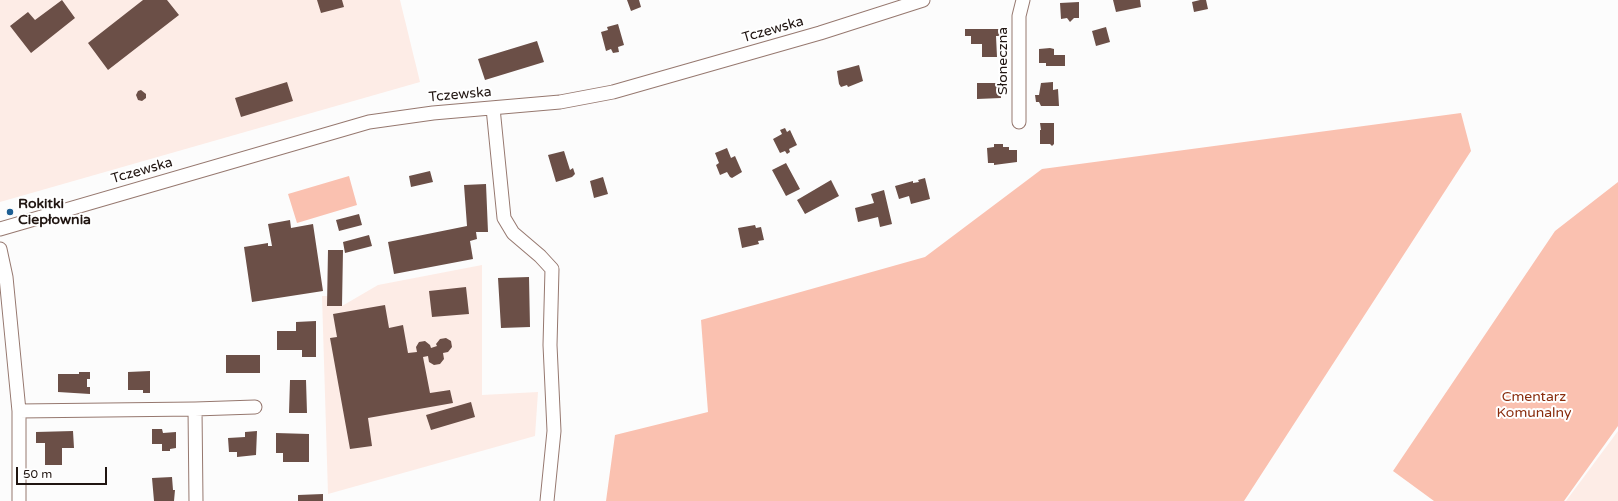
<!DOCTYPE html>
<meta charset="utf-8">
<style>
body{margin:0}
#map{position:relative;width:1618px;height:501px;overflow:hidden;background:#fcfcfc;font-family:"Varela Round",sans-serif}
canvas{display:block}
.scale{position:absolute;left:16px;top:467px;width:91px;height:18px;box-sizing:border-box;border:2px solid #201511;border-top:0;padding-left:5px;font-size:12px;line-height:14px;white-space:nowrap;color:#201511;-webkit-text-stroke:3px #fff;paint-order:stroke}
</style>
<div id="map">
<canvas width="1618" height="501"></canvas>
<div class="scale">50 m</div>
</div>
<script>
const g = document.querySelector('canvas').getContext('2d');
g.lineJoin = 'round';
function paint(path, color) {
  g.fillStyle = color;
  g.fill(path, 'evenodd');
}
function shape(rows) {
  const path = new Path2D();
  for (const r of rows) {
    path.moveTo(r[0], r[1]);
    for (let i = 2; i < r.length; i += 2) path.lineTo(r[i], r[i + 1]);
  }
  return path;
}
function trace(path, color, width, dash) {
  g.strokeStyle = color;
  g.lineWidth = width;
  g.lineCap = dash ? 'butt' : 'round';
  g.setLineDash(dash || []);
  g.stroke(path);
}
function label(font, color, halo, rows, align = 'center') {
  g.font = font + ' "Varela Round",sans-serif';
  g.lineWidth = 4;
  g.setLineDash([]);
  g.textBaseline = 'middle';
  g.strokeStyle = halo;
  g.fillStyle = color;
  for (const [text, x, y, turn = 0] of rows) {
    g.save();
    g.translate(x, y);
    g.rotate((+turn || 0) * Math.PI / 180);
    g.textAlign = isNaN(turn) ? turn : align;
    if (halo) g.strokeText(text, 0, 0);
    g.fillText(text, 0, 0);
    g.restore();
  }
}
paint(shape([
 [0,0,400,0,420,82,0,202],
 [482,265,482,395,538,392,535,436,328,494,322,296,327,296,327,306,342,306,378,285],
 [1618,431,1618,501,1566,501]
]), '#fdece6');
paint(shape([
 [1461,113,1471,151,1244,501,606,501,615,435,708,412,701,320,925,257,1042,169],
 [349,176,357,205,297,223,288,194],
 [1618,182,1618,426,1564,501,1434,501,1393,471,1555,231]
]), '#fac1b0');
paint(shape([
 [62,0,75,18,31,53,10,26,28,12,35,20],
 [143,0,167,0,179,15,108,70,88,43],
 [317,0,342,0,344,7,321,13],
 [627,0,639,0,641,7,631,11],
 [1113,0,1140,0,1141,7,1116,12],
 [1200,0,1206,0,1208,9,1194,12,1192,2],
 [1079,2,1079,18,1074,18,1070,22,1067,18,1061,19,1060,3],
 [618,24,624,45,618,47,619,52,613,53,611,49,606,51,601,32,608,30,607,27],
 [1106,27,1110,42,1096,46,1092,31],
 [965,29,1001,29,1001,36,996,36,997,57,982,57,982,44,971,44,971,36,965,36],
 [537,41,544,62,485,80,478,59],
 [1050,48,1054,49,1054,55,1065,55,1065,66,1046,66,1046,63,1039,63,1039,49],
 [859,65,863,81,848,87,847,85,841,87,839,84,837,71],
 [287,82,293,101,241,117,235,98],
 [1053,82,1053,90,1058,89,1059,106,1041,106,1039,102,1036,102,1035,95,1039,95,1041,83],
 [977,83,1001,83,1001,98,977,99],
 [141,90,146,94,146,98,142,101,138,100,136,95,138,91],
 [1040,123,1054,123,1054,144,1052,146,1050,144,1040,144,1040,130,1041,130],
 [785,128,787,132,790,130,797,145,789,149,790,152,787,154,785,151,780,153,773,139,782,134,780,130],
 [994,144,1003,144,1003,147,1009,147,1009,150,1017,150,1017,162,994,165,994,163,988,163,987,148,994,147],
 [727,148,731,158,735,156,742,172,732,178,730,177,727,172,720,175,716,165,719,163,715,153],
 [564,151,570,170,573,168,575,174,572,177,556,182,548,155],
 [786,163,800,189,786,196,772,170],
 [430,171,433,182,411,187,409,176],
 [603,177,608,194,594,198,590,181],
 [925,178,930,199,911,204,909,196,899,199,895,186,913,181,913,183,919,182,918,180],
 [831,180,839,196,805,214,797,200],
 [486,184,488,232,476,232,477,239,470,241,473,259,394,274,388,242,467,226,464,185],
 [884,190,892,224,880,227,878,217,858,222,855,208,874,203,871,194],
 [359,214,362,225,339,231,336,220],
 [290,220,291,228,313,224,323,291,252,302,244,247,268,243,268,246,272,246,268,224],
 [755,225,756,228,761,227,764,240,758,241,759,244,742,248,738,228],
 [369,235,372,246,345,253,343,242],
 [328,250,343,250,342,306,327,306],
 [529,277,530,327,501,328,498,278],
 [466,287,469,314,432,317,429,291],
 [385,305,389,328,403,325,408,353,417,352,416,347,419,342,425,341,430,345,431,348,437,346,436,344,440,339,446,338,451,341,452,347,448,352,443,353,444,359,440,364,434,365,429,362,428,356,423,357,430,393,450,390,453,403,368,418,372,446,350,449,330,338,337,337,333,314],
 [316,321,316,357,302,357,302,350,277,350,277,331,296,331,296,322],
 [226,355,260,355,260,373,226,373],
 [150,371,150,393,143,393,143,390,128,390,128,372],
 [79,372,90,372,90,379,87,379,87,387,90,387,90,394,58,392,58,374,79,374],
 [290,380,306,380,307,413,289,413],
 [471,402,475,417,431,430,426,415],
 [152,429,162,429,163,433,176,432,176,448,170,449,170,451,162,451,162,444,152,444],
 [73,431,74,448,62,448,62,465,45,465,45,443,36,443,36,432],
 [257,431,256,455,237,457,237,452,229,452,228,438,245,437,245,432],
 [276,433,309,434,309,462,283,462,283,453,276,453],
 [172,477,173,490,175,490,174,501,154,501,152,478],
 [323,494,323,501,298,501,298,495]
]), '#6b4f47');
const minor = shape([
 [493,108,504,218,513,233,540,256,552,269,550,345,554,431,547,501],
 [1019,122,1019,16,1023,0],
 [0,229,369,122,433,113,560,102,613,92,820,33,923,0],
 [0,249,6,277,19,411,19,501],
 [195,409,196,501],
 [19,411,195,409,255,407]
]);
trace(minor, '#96786f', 15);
trace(minor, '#fff', 13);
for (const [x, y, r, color] of [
 [10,212,4,"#1c5e93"]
]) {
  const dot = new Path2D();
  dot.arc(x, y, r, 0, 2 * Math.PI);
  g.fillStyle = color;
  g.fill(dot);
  trace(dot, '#fff', 1.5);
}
label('14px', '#201511', '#fff', [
 ["Tczewska",773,30,-16],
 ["Słoneczna",1003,61,-90],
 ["Tczewska",460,95,-5],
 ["Tczewska",142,171,-16]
]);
label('bold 14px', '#201511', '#fff', [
 ["Rokitki",18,204],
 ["Ciepłownia",18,220]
], 'left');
label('14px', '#892d0d', '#fff', [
 ["Cmentarz",1534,397],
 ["Komunalny",1534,413]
]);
</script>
